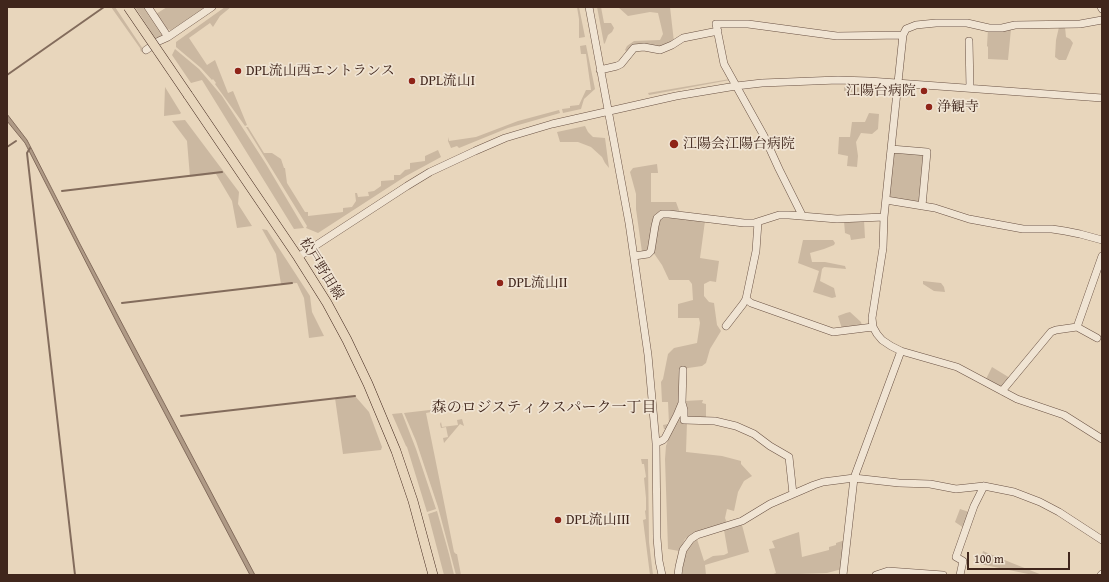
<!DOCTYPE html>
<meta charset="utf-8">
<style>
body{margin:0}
#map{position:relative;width:1109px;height:582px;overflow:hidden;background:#e8d6bc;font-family:"Gentium Book Plus",serif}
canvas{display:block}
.frame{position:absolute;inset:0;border:8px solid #40261c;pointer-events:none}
.scale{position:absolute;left:967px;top:552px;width:103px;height:18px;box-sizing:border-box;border:2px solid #40261c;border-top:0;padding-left:5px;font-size:12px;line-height:14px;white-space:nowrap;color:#40261c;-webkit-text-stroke:3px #f0e4d3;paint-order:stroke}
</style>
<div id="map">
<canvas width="1109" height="582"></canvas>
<div class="frame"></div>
<div class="scale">100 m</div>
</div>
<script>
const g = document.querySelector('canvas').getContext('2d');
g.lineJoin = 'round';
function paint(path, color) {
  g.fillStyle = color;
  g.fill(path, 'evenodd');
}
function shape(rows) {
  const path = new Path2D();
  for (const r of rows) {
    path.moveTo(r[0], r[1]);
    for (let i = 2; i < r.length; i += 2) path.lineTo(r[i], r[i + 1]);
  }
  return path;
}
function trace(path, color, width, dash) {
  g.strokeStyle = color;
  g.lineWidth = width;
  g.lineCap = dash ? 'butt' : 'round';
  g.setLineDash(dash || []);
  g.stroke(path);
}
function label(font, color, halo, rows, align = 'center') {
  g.font = font + ' "Gentium Book Plus","Noto Serif JP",serif';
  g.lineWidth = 3.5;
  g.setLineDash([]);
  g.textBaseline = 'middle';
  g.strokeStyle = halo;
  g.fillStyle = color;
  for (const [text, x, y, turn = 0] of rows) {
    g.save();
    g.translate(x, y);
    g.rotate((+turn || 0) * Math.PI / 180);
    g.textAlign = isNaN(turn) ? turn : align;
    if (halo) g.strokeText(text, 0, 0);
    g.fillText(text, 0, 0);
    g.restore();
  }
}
paint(shape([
 [111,7,115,7,143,49,142,51,141,52,140,48],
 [135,7,143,7,163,37,157,41],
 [167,7,205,7,171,30,166,29,156,14],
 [225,7,231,7,220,16,213,27,210,23,189,38,207,65,215,60,228,93,233,91,247,125,245,126,215,84,216,83,213,79,212,80,201,68,176,47,176,42],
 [577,7,579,7,585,37,579,38,579,19],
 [597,7,601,7,604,23,611,23,614,28,612,32,608,35,605,43,604,44],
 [618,7,670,7,674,42,663,47,627,52,625,50,627,46,634,41,660,40,663,34,658,13,650,12,628,16],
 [1059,27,1065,27,1066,37,1070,39,1073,43,1066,60,1059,60,1055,57,1056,40],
 [988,29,1011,29,1008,60,988,59,988,47,987,46],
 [586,45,595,89,584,99,581,109,563,113,562,109,570,108,570,106,579,105,586,90,591,90,586,54,581,54,580,46],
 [175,49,199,69,222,96,266,164,304,228,294,229,202,80,191,83,172,55],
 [730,79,730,80,649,95,648,93],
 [165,87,181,113,180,114,164,116],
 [844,87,867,88,867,94,844,91],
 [559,110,560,113,508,128,459,148,457,146,451,148,448,141,448,137,449,141,476,137,518,121],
 [869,113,879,114,878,129,872,134,861,133,856,142,858,156,857,167,847,166,848,156,838,154,839,137,850,137,852,122,865,122],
 [185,120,239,192,238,204,252,226,237,228,232,201,216,174,190,177,187,141,172,121],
 [585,126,588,132,593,137,605,138,609,168,605,163,602,157,591,147,578,142,560,142,557,132],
 [246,127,248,127,264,153,272,153,281,159,284,168,285,168,287,183,305,212,308,212,308,216,343,212,343,208,352,207,356,201,355,193,357,193,358,197,369,196,368,192,374,191,381,186,381,181,394,180,394,175,400,175,405,170,410,169,410,163,425,161,425,156,438,150,441,157,406,176,318,233,306,228,307,226],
 [894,151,924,154,920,203,889,198],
 [657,164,658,173,651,173,651,202,676,202,680,213,659,214,648,251,642,252,636,209,636,194,630,172,633,168],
 [664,216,705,221,700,258,719,261,716,282,710,281,704,284,704,296,709,302,714,303,717,325,721,331,710,349,706,363,702,366,681,369,679,403,667,429,664,429,663,425,669,424,668,402,662,402,661,382,663,379,668,354,674,348,697,343,700,323,699,318,678,318,678,304,693,300,692,284,689,280,669,280,662,265,653,252,660,219],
 [864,220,865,238,851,240,850,235,845,233,844,221],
 [262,229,267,230,310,296,312,312,324,336,309,338,304,298,297,283,281,284,276,254],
 [803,240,833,240,835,243,834,245,824,249,810,253,812,262,825,262,845,266,846,269,824,267,822,269,820,281,834,288,836,297,832,298,813,292,819,271,798,263],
 [923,281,941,283,944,287,945,292,934,291,923,284],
 [850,312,861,322,862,326,842,329,838,316,846,313],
 [992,367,1010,378,1001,387,986,379],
 [355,396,369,412,382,447,381,450,343,454,335,398],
 [703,400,702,403,706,404,706,418,685,417,685,401],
 [472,405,472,406,445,409,426,413,454,552,456,554,457,554,461,575,456,575,438,507,416,441,404,413],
 [682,412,687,422,686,452,722,456,741,461,741,464,752,476,744,481,738,492,734,511,727,509,725,518,727,523,696,532,690,535,685,539,679,551,668,549,665,459,666,446,670,434],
 [402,413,416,449,436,509,427,512,407,447,406,446,392,414],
 [462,419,464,426,460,424,444,443,443,438,448,437,446,427,441,428,440,424,441,422,442,427,458,425,457,420],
 [641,459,648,459,649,542,653,575,650,575,643,520,646,519,645,511,646,510,646,498,644,478,646,477,644,464,642,464],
 [960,509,969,512,964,528,955,522],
 [437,511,449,554,454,575,444,575,428,514],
 [742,525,749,552,705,565,706,575,682,575,684,559,687,551,693,543,697,539,704,561,713,556,724,555,728,553,724,530],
 [799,532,802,557,829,550,829,547,836,545,836,543,845,540,842,569,827,573,771,575,776,573,769,549,775,548,772,541],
 [983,551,997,557,1042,575,1033,575,980,564]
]), '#cbb8a1');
const water = shape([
 [7,114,27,140,80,244,255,575,250,575,117,323,25,143,7,121,7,114]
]);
paint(water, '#af9a86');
trace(water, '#836c5c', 1);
trace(shape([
 [7,75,104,7],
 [7,147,16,141],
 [30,148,27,153,75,575],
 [62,191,222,172],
 [122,303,292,283],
 [181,416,355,396]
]), '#836c5c', 2);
const minor = shape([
 [148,7,168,37],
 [589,7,629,223,648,355,656,443,657,538,659,561,662,575],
 [1101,7,1102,9],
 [1102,20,1080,24,1015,25,1002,28,989,28,967,23,936,23,916,25,906,29,903,35,891,149,884,217,883,248,872,318,873,327,877,334,882,340,891,346,901,351,957,367,1017,399,1064,415,1102,439],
 [969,41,970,88],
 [146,50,159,41,168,37,212,7],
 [600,70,617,66,621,64,634,48,644,47,660,50,672,45,683,38,718,31],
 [891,149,927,152,922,206],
 [886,200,935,208,969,219,1023,229,1052,229,1065,231,1080,234,1102,240],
 [802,215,779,169,764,136,724,64,716,24,748,24,837,36,903,35],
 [634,256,648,254,651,251,655,226,657,218,662,214,669,214,744,223,754,223,779,215,789,215,837,219,884,217],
 [298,257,407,186,430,172,475,151,505,138,552,124,676,96,736,86,762,83,838,80,869,81,1102,98],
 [746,299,751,303,833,332,873,327],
 [726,326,743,304,746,299,756,251,758,222],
 [1077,327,1097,338],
 [1002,391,1051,332,1056,330,1077,327,1102,256],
 [682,403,683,370],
 [656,443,663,440,665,438,677,415,682,403,684,410,684,420,715,421,736,426,754,434,770,446,789,457,793,494],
 [678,575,679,567,683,550,691,539,697,535,742,521,770,504,814,485,823,482,854,478,899,483,930,484,956,489,984,486,1014,492,1040,502,1059,512,1102,540],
 [843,575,854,478,901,351],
 [876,575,888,571,943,575],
 [960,575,963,561,956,557,974,506,984,486],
 [1101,575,1102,574]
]);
const major = shape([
 [188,95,298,257,327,303,347,340,368,384,396,451,413,501,433,575]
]);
trace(minor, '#6a5244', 8);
trace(major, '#40261c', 10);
trace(minor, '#f0e4d3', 7);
trace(major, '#e8d6bc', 9);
const majorBridge = shape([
 [128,7,188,95]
]);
trace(majorBridge, '#40261c', 10, []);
trace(majorBridge, '#e8d6bc', 9);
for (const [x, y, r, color] of [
 [238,71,4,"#8f2418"],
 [412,81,4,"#8f2418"],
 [924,91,4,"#8f2418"],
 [929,107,4,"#8f2418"],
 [674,144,5,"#8f2418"],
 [500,283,4,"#8f2418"],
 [558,520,4,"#8f2418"]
]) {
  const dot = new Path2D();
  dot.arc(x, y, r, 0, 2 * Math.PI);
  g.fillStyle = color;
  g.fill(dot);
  trace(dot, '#f0e4d3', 1.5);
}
label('14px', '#40261c', '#f0e4d3', [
 ["DPL流山西エントランス",246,71],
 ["DPL流山I",420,81],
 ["江陽台病院",916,91,"right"],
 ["浄観寺",937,107],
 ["江陽会江陽台病院",683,144],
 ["DPL流山II",508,283],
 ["DPL流山III",566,520]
], 'left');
label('14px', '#40261c', '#f0e4d3', [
 ["松戸野田線",321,269,58]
]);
label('15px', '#40261c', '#f0e4d3', [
 ["森のロジスティクスパーク一丁目",544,408]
]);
</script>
